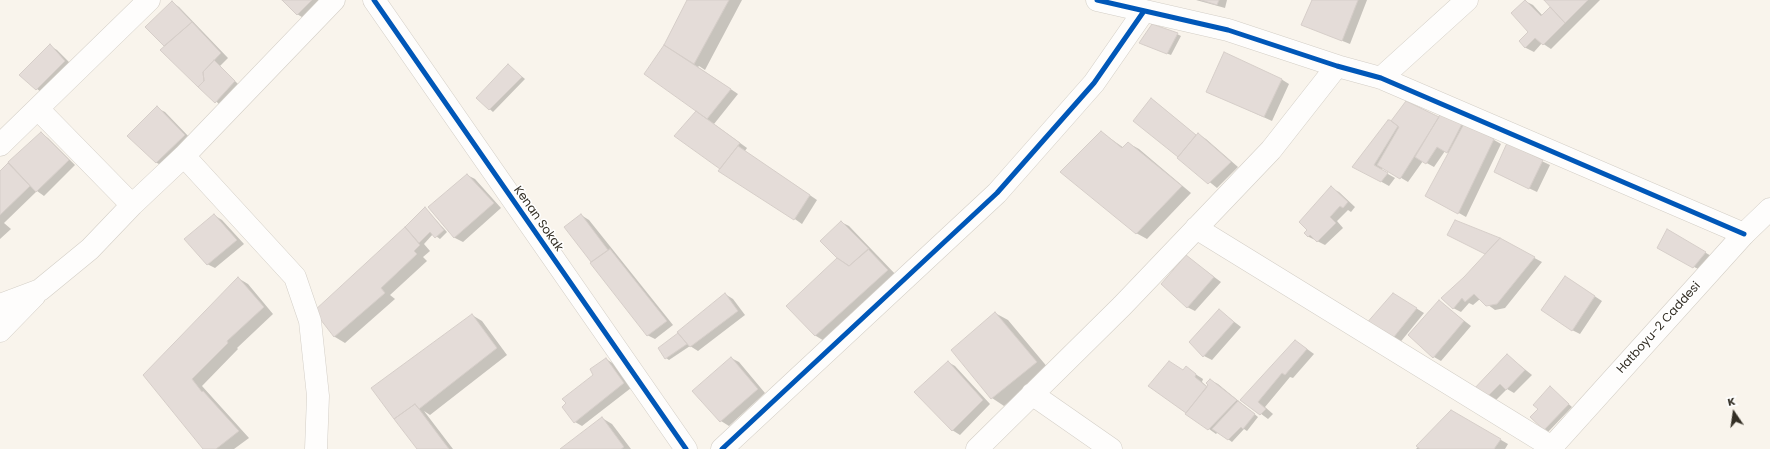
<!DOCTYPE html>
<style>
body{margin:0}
#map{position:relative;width:1770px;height:449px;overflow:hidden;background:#f9f4ec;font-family:Poppins,sans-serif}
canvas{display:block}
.north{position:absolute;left:1714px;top:393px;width:40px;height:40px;-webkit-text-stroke:3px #fff;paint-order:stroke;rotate:347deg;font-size:11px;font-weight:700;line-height:16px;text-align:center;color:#342f25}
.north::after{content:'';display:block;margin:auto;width:14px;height:18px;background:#342f25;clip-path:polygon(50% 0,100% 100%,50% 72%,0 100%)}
</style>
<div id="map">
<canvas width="1770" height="449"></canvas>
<div class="north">K</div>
</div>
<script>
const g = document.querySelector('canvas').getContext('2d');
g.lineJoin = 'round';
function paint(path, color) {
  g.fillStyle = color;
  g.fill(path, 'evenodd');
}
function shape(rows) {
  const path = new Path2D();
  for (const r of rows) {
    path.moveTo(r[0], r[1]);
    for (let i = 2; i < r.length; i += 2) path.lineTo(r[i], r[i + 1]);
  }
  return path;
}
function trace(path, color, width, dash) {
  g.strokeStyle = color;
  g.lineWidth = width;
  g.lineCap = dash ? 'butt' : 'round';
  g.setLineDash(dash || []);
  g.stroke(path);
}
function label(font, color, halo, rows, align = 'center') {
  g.font = font + ' Poppins,sans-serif';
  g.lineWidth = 3;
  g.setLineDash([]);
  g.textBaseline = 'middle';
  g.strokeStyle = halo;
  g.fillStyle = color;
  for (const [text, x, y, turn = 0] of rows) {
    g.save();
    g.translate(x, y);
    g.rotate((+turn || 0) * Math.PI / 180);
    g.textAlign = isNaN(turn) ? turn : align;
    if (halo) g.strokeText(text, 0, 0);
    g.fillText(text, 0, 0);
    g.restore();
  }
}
paint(shape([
 [283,0,324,0,305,19,297,14],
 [688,0,742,0,705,70,699,66,698,67,738,94,714,124,747,148,745,151,817,200,802,224,721,168,698,110,646,74,665,45],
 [1196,0,1227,0,1225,8],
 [1313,0,1367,0,1350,44,1303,25],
 [1545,0,1600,0,1551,49,1542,43,1534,52,1526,48,1520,41,1529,32,1525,1,1533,5,1543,16,1552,7],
 [172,2,179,7,228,58,220,66,238,84,219,104,172,59,165,55,161,50,165,46,146,27],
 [1177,34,1181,36,1171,55,1144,45],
 [50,46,57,50,72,65,44,94,37,89],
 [508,65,525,79,493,112,477,98],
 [1281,79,1289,84,1272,121,1208,92],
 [1152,99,1197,136,1198,134,1206,139,1238,167,1217,188,1134,121],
 [157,108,165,112,192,140,165,167,157,163,128,136],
 [1439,118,1465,123,1501,144,1466,217,1427,195,1449,153,1445,151,1434,167,1423,161,1408,182,1383,167,1381,170,1395,178,1389,186,1353,166,1388,121],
 [1101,132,1124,148,1128,143,1139,149,1191,193,1147,239,1136,233],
 [41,133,48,138,75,165,44,196,37,191,4,223,11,229,0,239,0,171],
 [1508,145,1550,165,1537,192,1503,176],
 [467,175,475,179,501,208,463,242,455,238,430,207],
 [1331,188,1339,192,1355,207,1351,212,1348,210,1337,221,1343,228,1325,245,1309,237,1305,233],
 [425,208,447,232,440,239,433,234,424,244,430,251,423,257,427,261,390,295,395,299,345,343,335,337,315,311,405,228,409,230],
 [214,215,222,220,244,244,215,268,207,264],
 [581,215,589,220,673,325,655,339,647,335,565,227],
 [1456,221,1499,239,1542,262,1505,308,1495,310,1480,299,1473,305,1469,303,1461,312,1453,308,1465,278,1487,254,1452,237],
 [841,222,849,226,898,277,826,342,816,336,788,306,843,261],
 [1668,231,1713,257,1702,271,1665,252],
 [1186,256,1221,282,1195,311,1187,307],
 [238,278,248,284,273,314,237,348,238,349,202,386,249,438,234,449,204,449,145,375],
 [1573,282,1602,301,1580,334,1572,330],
 [725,294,733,299,745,315,698,351,690,346,669,360,666,358,678,334,682,337],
 [1401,299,1424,313,1398,345,1367,325],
 [1439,301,1471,326,1441,361,1434,357],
 [1219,310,1241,327,1212,360,1204,356,1190,342],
 [995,313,1008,320,1049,369,1004,406,992,398,952,350],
 [472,315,482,321,507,355,430,415,424,411,453,449,418,449,372,388],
 [1303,346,1314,354,1293,378,1290,377,1265,407,1273,414,1268,419,1241,399],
 [1507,355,1532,375,1514,393,1507,389,1493,403,1486,398],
 [731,358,739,362,765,393,729,426,721,421,694,391],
 [606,359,614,364,631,388,582,426,575,422,595,375],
 [948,362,955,366,990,404,960,435,952,430],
 [1186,368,1203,379,1202,382,1208,387,1210,380,1218,384,1258,417,1247,431,1244,429,1232,442,1218,432,1216,434,1209,429,1149,386,1184,371],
 [1550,387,1572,407,1548,432,1532,417,1539,409],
 [1451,411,1508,444,1505,449,1416,449],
 [602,418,612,424,631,449,562,449]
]), '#0003');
const building = shape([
 [282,0,312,0,297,15,282,0],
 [687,0,729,0,694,64,664,45,687,0],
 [1201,0,1219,0,1217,5,1201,0],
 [1312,0,1358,0,1342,41,1301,25,1312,0],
 [1525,0,1541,16,1550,7,1565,23,1543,45,1535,38,1525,48,1519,41,1528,32,1511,13,1525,0],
 [1544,0,1588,0,1565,23,1544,0],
 [172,1,192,22,164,46,145,27,172,1],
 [192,22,221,53,203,72,204,81,198,87,160,50,192,22],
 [1152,24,1178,33,1167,54,1139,43,1152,24],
 [50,44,65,61,36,90,19,75,50,44],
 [664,45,731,89,707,119,644,74,664,45],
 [1224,52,1282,79,1264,117,1206,92,1224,52],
 [214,60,235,81,215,103,198,87,204,81,203,72,214,60],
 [508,64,522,77,489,110,476,98,508,64],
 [1151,98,1196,135,1178,157,1133,121,1151,98],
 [1406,101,1439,117,1400,179,1377,165,1399,127,1391,121,1406,101],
 [157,106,185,135,156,163,127,136,157,106],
 [696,111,740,143,720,169,674,136,696,111],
 [1441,113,1463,122,1447,153,1437,147,1426,164,1415,157,1441,113],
 [1388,120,1390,120,1398,126,1374,165,1388,173,1381,182,1352,167,1388,120],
 [1465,122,1494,139,1458,214,1425,196,1465,122],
 [1101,131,1122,148,1128,142,1182,186,1136,234,1060,172,1101,131],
 [41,132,69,160,36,192,8,162,41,132],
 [1198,133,1231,162,1208,184,1177,158,1198,133],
 [1507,143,1543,160,1529,189,1494,172,1507,143],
 [738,146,810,195,794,220,718,171,738,146],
 [8,163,30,186,0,215,0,171,8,163],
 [467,174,494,203,454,238,428,207,467,174],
 [1331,186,1348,202,1343,208,1340,206,1330,217,1336,223,1317,242,1310,235,1308,237,1304,233,1307,230,1299,222,1331,186],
 [425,207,444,230,435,238,430,232,419,243,405,227,425,207],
 [214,214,237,240,207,265,184,239,214,214],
 [581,214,608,250,591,262,564,227,581,214],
 [1455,220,1500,238,1485,254,1447,235,1455,220],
 [841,221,869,249,849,266,836,257,820,241,841,221],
 [405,227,420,245,414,251,417,254,381,288,385,293,334,337,314,311,405,227],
 [1667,229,1706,252,1693,268,1657,248,1667,229],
 [1500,238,1535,257,1497,304,1486,306,1474,294,1465,302,1462,298,1453,309,1441,298,1464,277,1500,238],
 [610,249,667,321,647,336,590,263,610,249],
 [868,249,888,270,815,336,786,306,837,258,849,266,868,249],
 [1186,255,1214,277,1187,308,1161,284,1186,255],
 [1565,276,1595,296,1572,331,1541,310,1565,276],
 [238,277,264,307,227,341,228,343,192,379,202,392,203,391,239,431,216,449,203,449,143,375,238,277],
 [725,293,738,311,690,347,677,332,725,293],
 [1393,293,1417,308,1390,342,1365,325,1393,293],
 [1439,300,1464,321,1433,358,1408,335,1439,300],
 [1219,309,1234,322,1203,357,1189,342,1219,309],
 [995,312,1037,362,991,399,951,350,995,312],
 [472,314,497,348,419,409,415,404,394,419,371,388,472,314],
 [678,333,687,344,665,359,658,348,678,333],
 [1295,340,1307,349,1285,375,1282,373,1258,402,1266,409,1260,415,1240,400,1295,340],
 [1507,354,1525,370,1506,390,1500,384,1485,399,1472,391,1507,354],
 [731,357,758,389,720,422,692,391,731,357],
 [606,358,624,383,574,423,562,407,566,403,562,399,593,375,590,369,606,358],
 [948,361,983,400,952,431,914,392,948,361],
 [1169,361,1183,370,1186,366,1196,374,1195,377,1207,387,1186,413,1148,386,1169,361],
 [1210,379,1237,400,1208,430,1185,414,1208,385,1206,383,1210,379],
 [1550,386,1569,404,1544,430,1530,417,1538,409,1533,405,1550,386],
 [1238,401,1255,414,1243,429,1241,427,1228,440,1212,429,1238,401],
 [415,404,419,409,449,449,417,449,394,419,415,404],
 [1451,410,1501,439,1494,449,1420,449,1416,446,1451,410],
 [602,417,624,447,621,449,560,449,602,417]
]);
paint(building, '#e4dcd8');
trace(building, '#d6cec9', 1);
const minor = shape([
 [374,0,686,449],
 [1097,0,1228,30,1337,66,1381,78,1744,234],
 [1381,78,1467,0],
 [38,109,132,205],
 [0,145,149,0],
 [184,156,295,277,310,321,318,396,316,449],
 [1196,228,1552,447],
 [0,305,40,290,90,249,132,205,184,156,334,0],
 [0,331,35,295],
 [1032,394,1111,449],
 [722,449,997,193,1094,83,1144,11],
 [977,449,1122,306,1271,150,1337,66]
]);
const major = shape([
 [1550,449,1744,234,1770,209]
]);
trace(minor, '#d3cec6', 23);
trace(major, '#d3cec6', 23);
trace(minor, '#fefdfc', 22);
trace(major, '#fefdfc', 22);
trace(shape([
 [374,0,686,449],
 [1097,0,1228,30,1337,66,1381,78,1744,234],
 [722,449,997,193,1094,83,1144,11]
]), '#0057b8', 5);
label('12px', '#342f25', '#fff', [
 ["Kenan Sokak",538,219,55],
 ["Hatboyu-2 Caddesi",1659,328,-48]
]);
</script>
